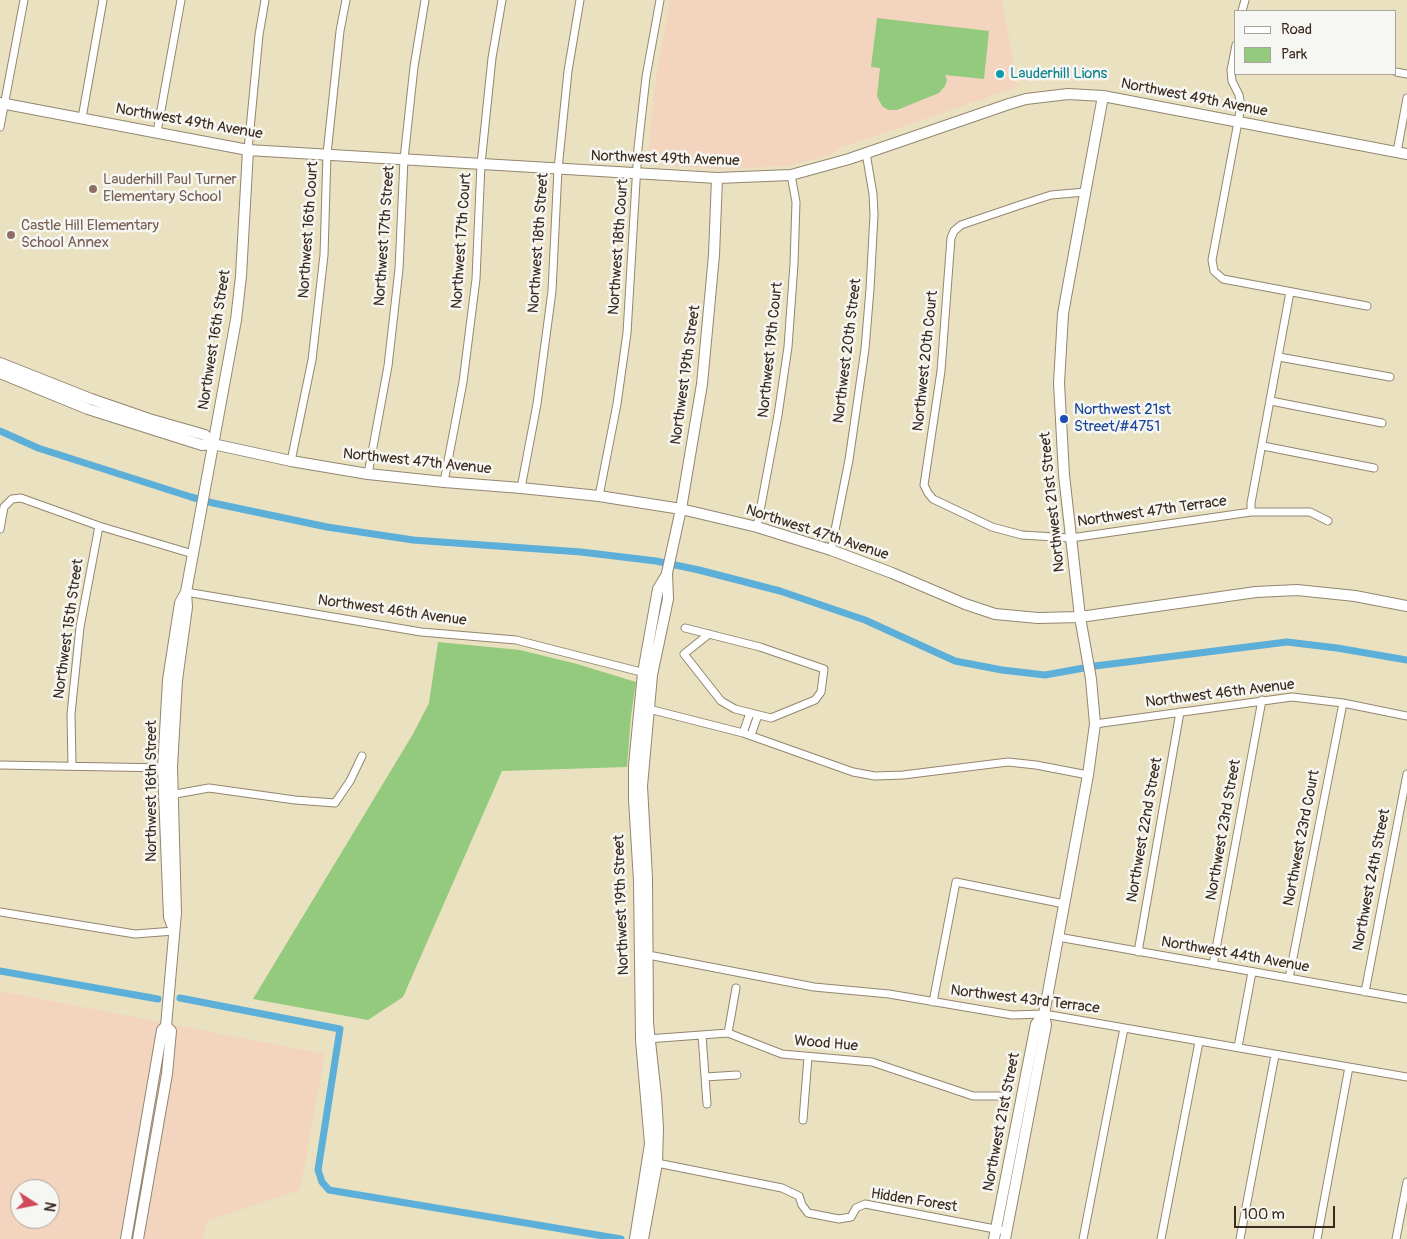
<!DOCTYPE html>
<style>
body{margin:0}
#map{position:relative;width:1407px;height:1239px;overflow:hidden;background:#eae1c0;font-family:Pangolin,sans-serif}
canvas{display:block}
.legend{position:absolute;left:1234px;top:10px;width:162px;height:65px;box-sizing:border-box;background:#f6f6f2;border:1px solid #aba49d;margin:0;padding:6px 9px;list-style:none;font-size:15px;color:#3b2a1e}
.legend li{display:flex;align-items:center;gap:10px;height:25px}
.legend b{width:25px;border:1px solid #aba49d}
.north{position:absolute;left:10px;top:1179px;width:50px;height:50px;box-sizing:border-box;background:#f6f6f2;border:1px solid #aba49d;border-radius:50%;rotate:101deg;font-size:14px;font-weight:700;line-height:20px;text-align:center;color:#3b2a1e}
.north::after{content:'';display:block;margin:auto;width:18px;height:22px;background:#d1495b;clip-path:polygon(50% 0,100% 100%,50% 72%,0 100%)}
.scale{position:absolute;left:1234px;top:1206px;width:101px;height:22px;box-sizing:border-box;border:2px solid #3b2a1e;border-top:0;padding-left:6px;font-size:15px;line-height:18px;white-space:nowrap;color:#3b2a1e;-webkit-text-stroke:4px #f6f6f2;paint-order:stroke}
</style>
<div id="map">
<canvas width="1407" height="1239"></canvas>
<ul class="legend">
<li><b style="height:6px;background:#fff"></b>Road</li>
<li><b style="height:14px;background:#93ca7d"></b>Park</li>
</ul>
<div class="north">N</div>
<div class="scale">100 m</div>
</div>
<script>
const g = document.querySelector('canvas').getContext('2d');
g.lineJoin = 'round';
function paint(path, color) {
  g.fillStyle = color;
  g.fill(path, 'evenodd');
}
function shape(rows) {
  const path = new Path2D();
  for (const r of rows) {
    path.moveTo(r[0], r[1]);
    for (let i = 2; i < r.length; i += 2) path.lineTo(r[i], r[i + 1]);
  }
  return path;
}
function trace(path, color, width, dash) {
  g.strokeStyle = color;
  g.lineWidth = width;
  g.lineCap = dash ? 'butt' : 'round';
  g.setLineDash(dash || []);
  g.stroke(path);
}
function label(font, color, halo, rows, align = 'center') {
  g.font = font + ' Pangolin,sans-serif';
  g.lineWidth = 5;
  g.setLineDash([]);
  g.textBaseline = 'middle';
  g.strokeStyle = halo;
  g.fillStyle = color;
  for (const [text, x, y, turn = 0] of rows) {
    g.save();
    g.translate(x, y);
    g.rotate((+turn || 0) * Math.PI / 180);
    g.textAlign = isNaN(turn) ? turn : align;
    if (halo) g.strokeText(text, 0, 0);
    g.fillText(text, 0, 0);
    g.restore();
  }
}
paint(shape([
 [670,0,1002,0,1018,87,863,140,842,147,828,156,787,166,724,169,654,165,648,158,651,120,657,71],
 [0,991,325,1054,300,1190,207,1221,203,1239,0,1239],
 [20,1189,50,1189,50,1219,20,1219]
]), '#f3d4bf');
paint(shape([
 [877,18,989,31,984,79,945,75,947,80,945,86,939,93,897,110,888,110,882,106,877,96,880,68,871,67],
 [438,642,520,650,577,664,636,682,631,716,627,767,502,771,403,997,368,1020,253,999,413,734,429,703]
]), '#93ca7d');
trace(shape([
 [0,431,38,448,191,497,213,503,327,527,413,540,581,552,656,561,699,570,780,591,865,620,955,661,1002,670,1045,675,1095,666,1287,642,1337,648,1407,660],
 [0,971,158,999],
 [180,998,340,1029,318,1170,322,1182,329,1190,621,1239]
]), '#5cafd8', 7);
const street = shape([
 [1242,11,1245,0],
 [1236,45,1231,70,1232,81,1239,95,1241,106,1212,260,1214,271,1223,279,1367,306],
 [1396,72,1407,74],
 [82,118,103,0],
 [0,127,24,0],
 [157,132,181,0],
 [248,150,259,35,265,0],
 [1397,152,1407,98],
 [1085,192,1051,195,1020,205,961,225,954,231,951,238,941,371,924,485,928,493,933,499,992,527,1022,535,1071,538,1251,512,1310,512,1328,521],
 [1279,357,1390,377],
 [1271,401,1382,423],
 [1263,446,1374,468],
 [291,461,312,360,324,255,327,154,340,31,346,0],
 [368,474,388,366,399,269,404,159,414,67,425,0],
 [444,482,463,382,476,279,481,164,492,58,502,0],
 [521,488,537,404,552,291,558,169,568,71,580,0],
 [599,496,617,404,627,333,638,148,646,77,660,0],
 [1251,512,1251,503,1290,292],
 [757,527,778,415,788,347,794,264,796,202,791,175],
 [0,529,4,507,12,499,21,498,99,526,193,554],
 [831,550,849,460,865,349,870,289,874,215,873,194,866,153],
 [186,592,421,632,516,640,645,673],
 [685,628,760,647,824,669,821,692,815,700,771,718,735,709,721,701,684,654,709,634],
 [645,708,743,733,853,772,875,776,903,775,1008,762,1036,765,1088,775],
 [1095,724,1292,697,1343,703,1407,716],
 [743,733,750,713],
 [751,735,758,715],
 [0,765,167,768],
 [72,766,71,714,80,627,99,526],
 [170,795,209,788,295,800,335,803,350,781,362,756],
 [0,912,135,934,174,931],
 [1058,937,1407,999],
 [1138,952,1180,712],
 [643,954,814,987,889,994,1012,1015,1044,1014,1407,1077],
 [1213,965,1262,700],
 [1289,978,1343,703],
 [1365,992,1407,774],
 [933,1002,956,882,1064,904],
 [728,1033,736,988],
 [702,1035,707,1104],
 [647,1039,728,1033,782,1054,872,1062,973,1096,1006,1096],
 [1238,1047,1252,972],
 [705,1077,737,1075],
 [803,1120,808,1057],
 [657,1163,782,1188,799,1196,802,1205,808,1213,839,1219,851,1217,856,1208,865,1204,1000,1230],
 [1083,1239,1124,1028],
 [1161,1239,1199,1042],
 [1240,1239,1275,1055],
 [1317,1239,1349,1067],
 [1396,1239,1407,1182]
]);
const secondary = shape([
 [0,103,248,150,717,178,791,175,849,159,1009,104,1026,99,1068,94,1103,96,1407,154],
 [0,363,91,399,149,419,205,435,213,444],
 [0,373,88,409,202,445,213,444,291,461,368,474,444,482,521,488,599,496,681,509,757,527,831,550,892,573,965,604,995,614,1038,618,1080,617,1256,592,1297,590,1355,596,1407,606],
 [172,925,169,917,163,768,168,680,180,603,186,592],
 [126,1239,162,1030,166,1026,176,913,172,767,177,680,187,607,186,592,236,320,241,276,248,150],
 [138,1239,167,1074,171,1031,166,1026],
 [635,1239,650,1144,641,1040,639,881,634,800,634,765,643,673,658,589,667,574],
 [643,1239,657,1163,658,1128,656,1096,648,1023,647,878,642,786,652,675,668,599,667,573,681,509,702,384,714,255,717,178],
 [994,1239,1036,1024,1044,1014],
 [1005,1239,1046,1025,1044,1014,1088,775,1095,724,1091,679,1080,617,1064,475,1059,383,1063,314,1066,297,1103,96]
]);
trace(street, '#92866f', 9);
trace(secondary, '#92866f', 12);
trace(street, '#fff', 7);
trace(secondary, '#fff', 10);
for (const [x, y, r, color] of [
 [1000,74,5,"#0f9aa8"],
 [93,189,5,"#8d6e63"],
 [11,235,5,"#8d6e63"],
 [1064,419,5,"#1a4fb4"]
]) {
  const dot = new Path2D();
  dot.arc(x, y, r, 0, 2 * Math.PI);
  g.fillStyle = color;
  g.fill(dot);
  trace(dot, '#f6f6f2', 2);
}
label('15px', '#0d838f', '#f6f6f2', [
 ["Lauderhill Lions",1010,74]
], 'left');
label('15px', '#3b2a1e', '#f6f6f2', [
 ["Northwest 49th Avenue",1194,98,11],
 ["Northwest 49th Avenue",189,122,10],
 ["Northwest 49th Avenue",665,159,2],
 ["Northwest 16th Court",309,230,-86],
 ["Northwest 17th Street",385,236,-86],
 ["Northwest 17th Court",462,241,-86],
 ["Northwest 18th Street",539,243,-86],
 ["Northwest 18th Court",619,247,-86],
 ["Northwest 16th Street",215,340,-81],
 ["Northwest 19th Court",771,350,-84],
 ["Northwest 20th Street",848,351,-83],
 ["Northwest 20th Court",926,361,-84],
 ["Northwest 19th Street",686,375,-82],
 ["Northwest 47th Avenue",417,462,6],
 ["Northwest 21st Street",1053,502,-96],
 ["Northwest 47th Terrace",1152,512,-8],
 ["Northwest 47th Avenue",817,533,18],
 ["Northwest 46th Avenue",392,611,8],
 ["Northwest 15th Street",69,629,-82],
 ["Northwest 46th Avenue",1220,694,-7],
 ["Northwest 16th Street",152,791,-90],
 ["Northwest 22nd Street",1145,830,-80],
 ["Northwest 23rd Street",1224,830,-80],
 ["Northwest 23rd Court",1302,838,-79],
 ["Northwest 24th Street",1372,880,-79],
 ["Northwest 19th Street",622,905,-92],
 ["Northwest 44th Avenue",1235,955,10],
 ["Northwest 43rd Terrace",1025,1000,7],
 ["Wood Hue",826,1044,5],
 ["Northwest 21st Street",1002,1122,-79],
 ["Hidden Forest",914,1201,9]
]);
label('15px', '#785e54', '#f6f6f2', [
 ["Lauderhill Paul Turner",103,180],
 ["Elementary School",103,197],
 ["Castle Hill Elementary",21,226],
 ["School Annex",21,243]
], 'left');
label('15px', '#164399', '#f6f6f2', [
 ["Northwest 21st",1074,410],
 ["Street/#4751",1074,427]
], 'left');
</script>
